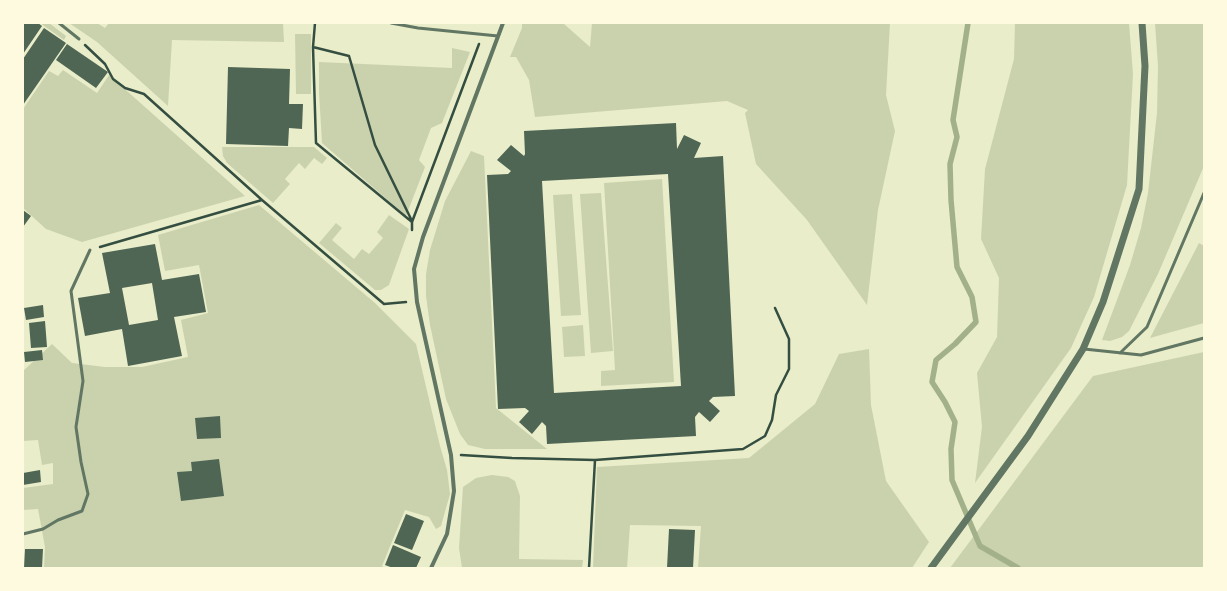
<!DOCTYPE html>
<style>
body{margin:0}
#map{position:relative;width:1227px;height:591px;overflow:hidden;background:#e9edc9;font-family:Barlow,sans-serif}
canvas{display:block}
.frame{position:absolute;inset:0;border:24px solid #fefae0;pointer-events:none}
</style>
<div id="map">
<canvas width="1227" height="591"></canvas>
<div class="frame"></div>
</div>
<script>
const g = document.querySelector('canvas').getContext('2d');
g.lineJoin = 'round';
function paint(path, color) {
  g.fillStyle = color;
  g.fill(path, 'evenodd');
}
function shape(rows) {
  const path = new Path2D();
  for (const r of rows) {
    path.moveTo(r[0], r[1]);
    for (let i = 2; i < r.length; i += 2) path.lineTo(r[i], r[i + 1]);
  }
  return path;
}
function trace(path, color, width, dash) {
  g.strokeStyle = color;
  g.lineWidth = width;
  g.lineCap = dash ? 'butt' : 'round';
  g.setLineDash(dash || []);
  g.stroke(path);
}
paint(shape([
 [40,23,49,23,66,36,64,40],
 [69,23,97,23,105,28,109,23,283,23,284,42,172,40,168,106,97,42],
 [522,23,563,23,590,47,592,23,890,23,886,95,895,131,878,210,867,305,807,220,756,164,745,113,748,110,727,101,535,117,529,80,516,57,510,57,522,28],
 [1015,23,1129,23,1133,74,1127,185,1094,297,1071,348,975,483,982,427,977,373,997,337,999,278,981,239,985,169,1014,59],
 [1155,23,1204,23,1204,166,1158,274,1129,331,1122,337,1110,341,1102,340,1130,265,1141,228,1148,193,1157,113,1158,66],
 [295,34,311,34,311,94,296,94],
 [452,48,470,52,442,123,431,128,419,160,425,167,406,216,322,143,319,92,319,62,452,68],
 [63,70,97,93,109,75,245,196,82,242,46,229,23,208,23,109,49,71,58,76],
 [222,147,314,147,327,158,322,164,314,158,305,169,299,163,285,179,290,184,273,203,227,163,223,156],
 [471,151,484,156,496,408,547,449,485,449,468,445,460,434,446,399,430,325,426,296,426,274,430,250,445,201],
 [662,179,674,382,601,386,601,371,615,370,604,183],
 [601,193,613,351,591,353,580,194],
 [572,194,581,315,561,316,553,195],
 [259,205,375,303,416,344,440,446,447,470,450,494,441,526,436,529,429,517,405,510,382,566,385,568,44,568,45,547,38,509,23,510,23,488,53,484,53,463,42,465,38,440,23,441,23,371,52,344,72,363,105,367,142,367,188,357,181,320,208,313,199,265,165,271,158,235],
 [389,215,409,229,389,285,381,290,375,290,319,243,336,223,342,228,332,240,354,259,362,249,369,254,383,238,377,232],
 [1199,243,1204,246,1204,323,1150,338],
 [583,325,585,356,564,357,562,327],
 [869,349,871,405,886,481,929,542,912,568,698,568,701,526,630,525,627,568,593,568,597,467,749,458,815,404,839,354],
 [1204,352,1204,568,950,568,1093,376],
 [492,475,508,477,515,481,520,496,519,559,583,560,582,568,462,568,459,548,463,487,476,478]
]), '#cad2ad');
trace(shape([
 [968,23,953,120,957,137,950,164,951,200,957,267,972,297,976,322,955,344,936,360,932,382,945,402,955,422,951,449,952,480,980,546,1018,568]
]), '#a3b18a', 5.5);
paint(shape([
 [23,23,38,23,42,26,23,54],
 [44,28,66,43,23,105,23,59],
 [67,44,108,72,96,88,56,60],
 [228,67,290,69,289,104,303,104,302,129,289,128,288,146,226,144],
 [676,123,677,149,684,135,701,143,694,158,723,156,735,396,713,397,709,401,720,411,710,422,699,412,695,417,696,436,547,444,546,426,542,422,532,434,519,422,529,411,525,408,498,409,487,175,508,174,511,171,497,160,511,145,524,156,525,154,524,131],
 [668,174,681,386,554,393,542,181],
 [23,210,31,216,23,227],
 [155,244,162,280,199,274,206,312,174,317,182,356,128,366,122,329,85,336,78,298,110,293,102,253],
 [152,283,158,320,129,325,122,288],
 [43,305,44,317,26,320,24,308],
 [45,321,47,347,31,348,29,323],
 [42,350,43,360,25,362,24,352],
 [220,416,221,438,197,439,195,418],
 [219,459,224,496,181,501,177,472,192,471,191,462],
 [40,470,41,482,23,485,23,473],
 [406,514,424,521,412,550,394,543],
 [669,529,695,530,693,568,667,568],
 [393,545,421,557,416,568,393,568,385,565],
 [25,549,43,549,42,568,24,568]
]), '#4f6655');
trace(shape([
 [315,23,313,47,316,143,412,222,412,230],
 [85,45,105,64,113,79,125,88,144,94,262,200,384,304,406,302],
 [313,47,349,56,375,145,411,219],
 [412,222,479,44],
 [100,247,262,200],
 [461,455,512,458,595,460,743,449,765,436,772,420,776,395,789,369,789,339,775,308],
 [589,568,595,460]
]), '#344e41', 2.5);
trace(shape([
 [59,23,79,39],
 [391,23,418,28,498,36],
 [1084,349,1141,355,1204,338],
 [1120,353,1147,327,1204,193],
 [23,534,43,529,58,520,82,511,88,494,81,462,76,427,83,381,71,291,90,250]
]), '#617663', 3);
trace(shape([
 [431,568,447,534,454,491,451,455,417,302,414,269,423,237,503,23]
]), '#617663', 4);
trace(shape([
 [931,568,1028,436,1083,349,1103,302,1139,189,1145,66,1142,23]
]), '#617663', 7);
</script>
